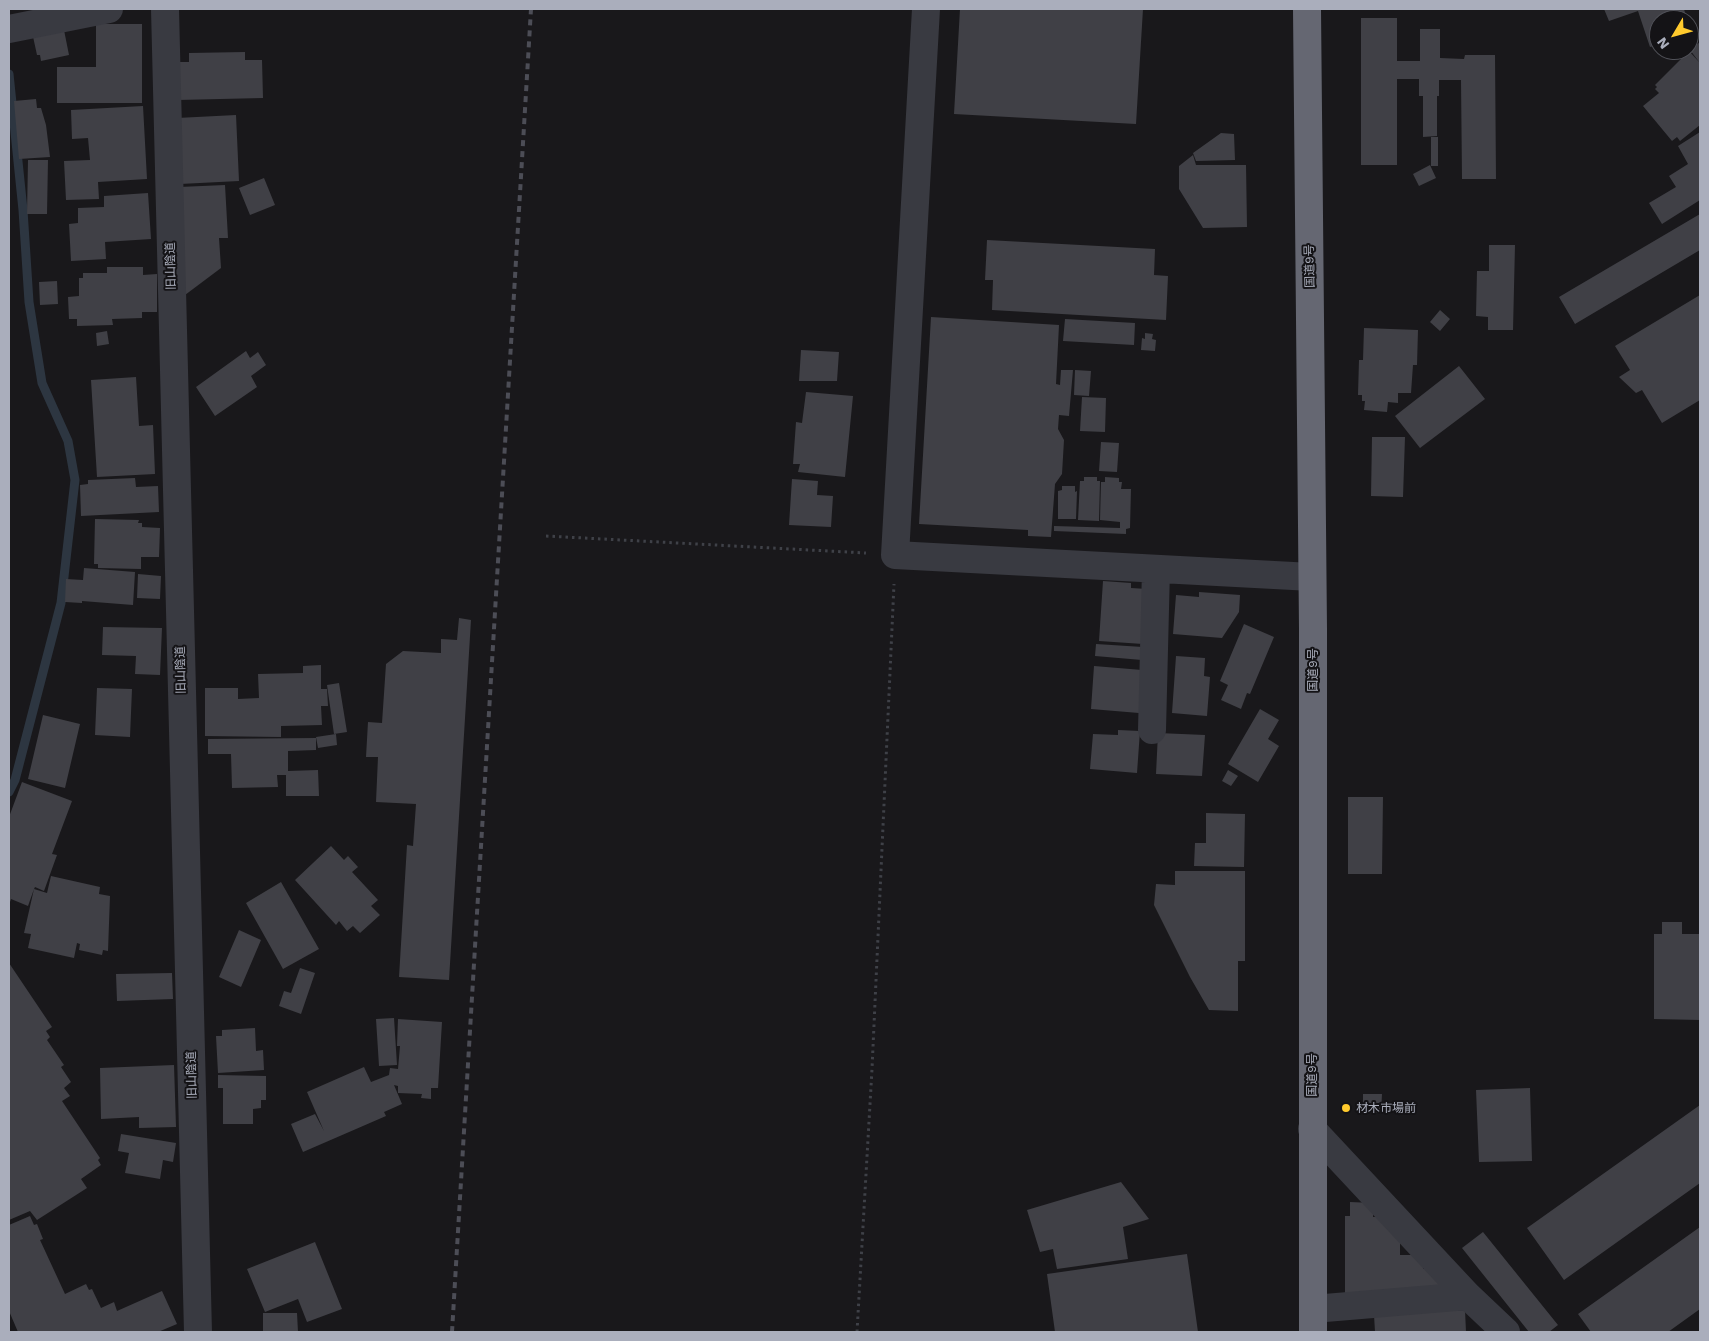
<!DOCTYPE html>
<meta charset="utf-8">
<style>
body{margin:0}
#map{position:relative;width:1709px;height:1341px;overflow:hidden;background:#19181b;font-family:"Work Sans",sans-serif}
canvas{display:block}
.frame{position:absolute;inset:0;border:10px solid #aaaebc;pointer-events:none}
.north{position:absolute;left:1649px;top:10px;width:50px;height:50px;box-sizing:border-box;background:#141316;border:1px solid #505158;border-radius:50%;rotate:233deg;font-size:14px;font-weight:700;line-height:20px;text-align:center;color:#aaaebc}
.north::after{content:'';display:block;margin:auto;width:18px;height:22px;background:#ffca2d;clip-path:polygon(50% 0,100% 100%,50% 72%,0 100%)}
</style>
<div id="map">
<canvas width="1709" height="1341"></canvas>
<div class="frame"></div>
<div class="north">N</div>
</div>
<script>
const g = document.querySelector('canvas').getContext('2d');
g.lineJoin = 'round';
function shape(rows) {
  const path = new Path2D();
  for (const r of rows) {
    path.moveTo(r[0], r[1]);
    for (let i = 2; i < r.length; i += 2) path.lineTo(r[i], r[i + 1]);
  }
  return path;
}
function trace(path, color, width, dash) {
  g.strokeStyle = color;
  g.lineWidth = width;
  g.lineCap = dash ? 'butt' : 'round';
  g.setLineDash(dash || []);
  g.stroke(path);
}
function paint(path, color) {
  g.fillStyle = color;
  g.fill(path, 'evenodd');
}
function label(font, color, halo, rows, align = 'center') {
  g.font = font + ' "Work Sans","Noto Sans JP",sans-serif';
  g.lineWidth = 4;
  g.setLineDash([]);
  g.textBaseline = 'middle';
  g.strokeStyle = halo;
  g.fillStyle = color;
  for (const [text, x, y, turn = 0] of rows) {
    g.save();
    g.translate(x, y);
    g.rotate((+turn || 0) * Math.PI / 180);
    g.textAlign = isNaN(turn) ? turn : align;
    if (halo) g.strokeText(text, 0, 0);
    g.fillText(text, 0, 0);
    g.restore();
  }
}
trace(shape([
 [9,74,23,210,29,302,42,383,68,441,75,480,61,603,15,780,9,792]
]), '#2d3641', 9);
paint(shape([
 [960,9,1143,9,1136,124,954,114],
 [1604,9,1684,9,1687,20,1659,20,1659,44,1650,47,1638,11,1609,21],
 [1361,18,1397,18,1397,61,1420,61,1420,29,1440,29,1440,58,1464,59,1465,55,1495,55,1496,179,1462,179,1461,80,1439,80,1439,96,1437,96,1437,136,1423,137,1423,96,1419,96,1419,79,1397,79,1397,165,1361,165],
 [96,24,142,24,142,103,57,103,57,67,96,67],
 [63,25,69,55,41,61,40,55,37,55,32,32],
 [1700,42,1700,125,1680,141,1677,137,1672,141,1643,106,1659,93,1655,89,1657,87,1655,85,1689,51,1700,63,1690,50],
 [245,52,245,60,262,60,263,98,178,100,178,62,189,62,189,53],
 [36,99,37,108,41,108,46,125,50,157,19,159,14,101],
 [143,106,147,179,98,182,99,199,66,200,64,161,90,160,88,138,72,139,71,110],
 [236,115,239,181,180,184,177,118],
 [1700,132,1700,200,1662,224,1649,203,1676,187,1669,176,1688,164,1678,146],
 [1221,133,1234,134,1235,160,1196,161,1193,153],
 [1431,137,1438,137,1438,166,1431,166],
 [1193,155,1196,165,1246,165,1247,227,1203,228,1179,189,1179,166],
 [28,160,48,160,47,214,27,214],
 [1430,165,1436,178,1419,186,1413,174],
 [264,178,275,205,250,215,239,188],
 [225,185,228,238,219,238,221,268,185,295,179,187],
 [148,193,151,239,105,242,106,259,71,261,69,224,78,223,78,208,104,207,104,196],
 [1700,214,1700,250,1575,324,1559,297],
 [987,240,1155,249,1154,275,1168,276,1166,320,992,310,993,280,985,280],
 [1489,245,1515,245,1513,330,1488,330,1488,317,1476,316,1477,271,1489,271],
 [107,267,143,267,143,275,157,274,157,312,142,312,142,318,112,319,113,325,77,326,77,319,69,319,68,297,79,296,79,278,83,278,83,273,107,273],
 [57,281,58,304,40,305,39,282],
 [1700,295,1700,400,1662,423,1642,390,1636,393,1619,377,1630,370,1615,346],
 [1440,310,1450,319,1440,331,1430,322],
 [931,317,1059,325,1056,384,1060,385,1061,370,1073,370,1069,416,1059,415,1058,429,1064,440,1062,474,1055,484,1051,537,1028,536,1028,530,919,524],
 [1065,319,1135,323,1134,345,1063,341],
 [1364,328,1418,330,1417,365,1413,365,1411,393,1398,393,1398,403,1388,402,1387,412,1364,410,1365,401,1362,401,1362,395,1358,395,1359,360,1363,360],
 [107,331,109,344,97,346,96,333],
 [1145,333,1153,334,1152,339,1156,340,1155,351,1141,350,1142,338,1145,339],
 [801,350,839,352,837,381,799,381],
 [246,351,250,358,258,352,266,365,251,376,257,387,215,416,196,387],
 [1459,366,1485,399,1420,448,1395,416],
 [1075,370,1091,371,1089,396,1074,395],
 [136,377,139,426,153,425,155,474,97,477,91,380],
 [806,392,853,396,845,477,798,472,800,464,793,464,796,422,802,423],
 [1082,397,1106,398,1105,432,1080,431],
 [1372,437,1405,437,1403,497,1371,496],
 [1101,442,1119,443,1117,472,1099,471],
 [1084,477,1097,477,1097,481,1100,481,1099,521,1078,520,1080,481,1084,481],
 [1105,477,1119,478,1119,482,1122,482,1121,489,1131,489,1130,528,1126,529,1126,534,1054,531,1054,526,1120,528,1120,522,1100,520,1101,482,1105,482],
 [135,478,136,487,158,486,159,512,81,516,80,485,88,484,88,480],
 [792,479,818,481,817,495,833,496,831,527,789,525],
 [1062,486,1075,486,1075,492,1077,491,1076,519,1058,519,1058,491,1062,490],
 [95,519,139,520,138,523,142,523,142,527,160,528,159,557,141,557,141,569,98,568,98,564,94,564],
 [84,568,135,572,133,605,82,601,82,603,65,602,66,579,83,580],
 [138,574,161,576,160,599,137,598],
 [1103,581,1131,583,1131,588,1147,589,1143,644,1099,641],
 [1199,592,1240,595,1239,612,1222,638,1173,634,1176,595,1199,597],
 [459,618,471,620,449,980,399,977,407,845,413,846,416,804,376,802,378,757,366,757,368,722,382,723,386,664,403,651,441,653,441,639,457,640],
 [1244,624,1274,637,1250,694,1247,693,1241,709,1221,700,1228,685,1220,681],
 [103,627,162,628,160,675,135,674,136,656,102,655],
 [1096,644,1143,647,1142,660,1095,656],
 [1176,656,1205,658,1204,676,1210,677,1207,716,1172,713],
 [321,665,321,689,327,689,328,706,321,706,322,725,281,726,281,737,205,736,205,688,238,688,238,699,259,698,258,674,303,673,303,666],
 [1094,666,1142,670,1139,713,1091,709],
 [339,683,347,732,334,734,327,685],
 [97,688,132,689,130,737,95,735],
 [1260,709,1279,720,1268,739,1279,746,1258,782,1228,764],
 [43,715,80,724,65,788,28,779],
 [1118,730,1140,731,1137,773,1090,769,1093,734,1118,735],
 [1158,733,1205,735,1202,776,1156,774],
 [336,734,337,745,318,748,316,737],
 [316,738,316,750,288,751,288,771,318,770,319,796,286,796,286,775,277,775,278,787,232,788,231,754,208,754,208,739],
 [1228,770,1238,776,1231,786,1222,781],
 [22,782,72,801,52,854,57,855,44,891,35,887,34,889,47,893,51,876,100,887,99,894,110,896,108,951,103,950,102,955,79,950,80,944,77,943,74,958,28,948,31,934,24,933,34,889,28,906,11,899,9,905,9,817],
 [1348,797,1383,797,1382,874,1348,874],
 [1206,813,1245,814,1244,867,1194,866,1195,843,1206,843],
 [331,846,344,860,348,856,358,867,352,872,378,900,371,906,380,915,360,933,353,926,347,931,339,921,336,925,295,880],
 [1175,871,1245,871,1245,961,1238,961,1238,1011,1209,1010,1190,977,1154,905,1156,884,1175,885],
 [281,882,319,949,283,969,246,903],
 [1662,922,1682,922,1682,934,1700,934,1700,1020,1654,1019,1654,934,1662,934],
 [239,930,261,940,241,987,219,977],
 [9,963,52,1027,46,1031,50,1037,47,1040,64,1065,61,1067,71,1082,64,1088,70,1096,62,1101,100,1158,98,1160,101,1165,81,1179,87,1188,37,1220,30,1211,9,1220],
 [300,968,315,973,301,1014,279,1006,284,991,291,993],
 [172,973,173,999,117,1001,116,974],
 [394,1018,397,1065,379,1066,376,1019],
 [398,1019,442,1022,438,1088,431,1088,431,1099,421,1098,422,1094,398,1093,398,1086,394,1085,402,1104,384,1112,386,1116,303,1152,291,1124,315,1114,324,1131,307,1092,364,1067,371,1082,389,1075,390,1068,398,1069,400,1046,397,1046],
 [255,1028,256,1051,263,1050,264,1070,218,1073,216,1036,222,1036,222,1030],
 [174,1065,176,1127,139,1128,139,1117,101,1119,100,1068],
 [218,1075,266,1076,266,1100,261,1100,261,1108,253,1109,253,1124,223,1124,223,1088,218,1088],
 [1530,1088,1532,1161,1479,1162,1476,1090],
 [1363,1094,1382,1094,1381,1113,1363,1113],
 [1700,1105,1700,1183,1564,1280,1527,1228],
 [121,1134,176,1143,173,1162,163,1160,160,1179,125,1173,129,1153,118,1151],
 [1121,1182,1149,1219,1123,1227,1128,1259,1057,1269,1053,1249,1040,1252,1027,1210],
 [1350,1202,1373,1203,1373,1217,1389,1217,1400,1230,1400,1255,1423,1255,1423,1269,1431,1269,1448,1285,1345,1294,1345,1216,1350,1216],
 [30,1216,34,1225,37,1224,43,1239,40,1240,65,1294,86,1284,89,1290,92,1289,101,1308,114,1302,117,1311,162,1291,177,1324,158,1332,18,1332,9,1311,9,1225],
 [1700,1227,1700,1309,1668,1332,1591,1332,1578,1314],
 [1483,1232,1558,1325,1549,1332,1529,1332,1462,1248],
 [315,1242,342,1309,307,1322,298,1299,265,1312,247,1269],
 [1187,1254,1198,1332,1055,1332,1047,1274],
 [1465,1310,1466,1332,1375,1332,1374,1315],
 [263,1313,297,1313,298,1332,263,1332]
]), '#404046');
trace(shape([
 [546,536,866,553],
 [857,1332,872,1069,894,584]
]), '#3f4148', 3, [2.5, 4]);
trace(shape([
 [165,9,198,1332],
 [926,9,895,555,1312,577],
 [9,29,109,9],
 [1152,730,1156,569],
 [1312,1129,1468,1296,1506,1332],
 [1313,1309,1468,1296]
]), '#393a41', 28);
trace(shape([
 [1307,9,1313,629,1313,1332]
]), '#656772', 28);
trace(shape([
 [452,1332,531,9]
]), '#4c4d56', 4, [6, 5]);
for (const [x, y, r, color] of [
 [1346,1108,5,"#ffca2d"]
]) {
  const dot = new Path2D();
  dot.arc(x, y, r, 0, 2 * Math.PI);
  g.fillStyle = color;
  g.fill(dot);
  trace(dot, '#141316', 2);
}
label('12px', '#aaaebc', '#141316', [
 ["旧山陰道",171,266,-91],
 ["国道9号",1310,266,-91],
 ["旧山陰道",181,670,-91],
 ["国道9号",1313,670,-90],
 ["旧山陰道",192,1075,-91],
 ["国道9号",1312,1075,-90]
]);
label('12px', '#aaaebc', '#141316', [
 ["材木市場前",1356,1108]
], 'left');
</script>
